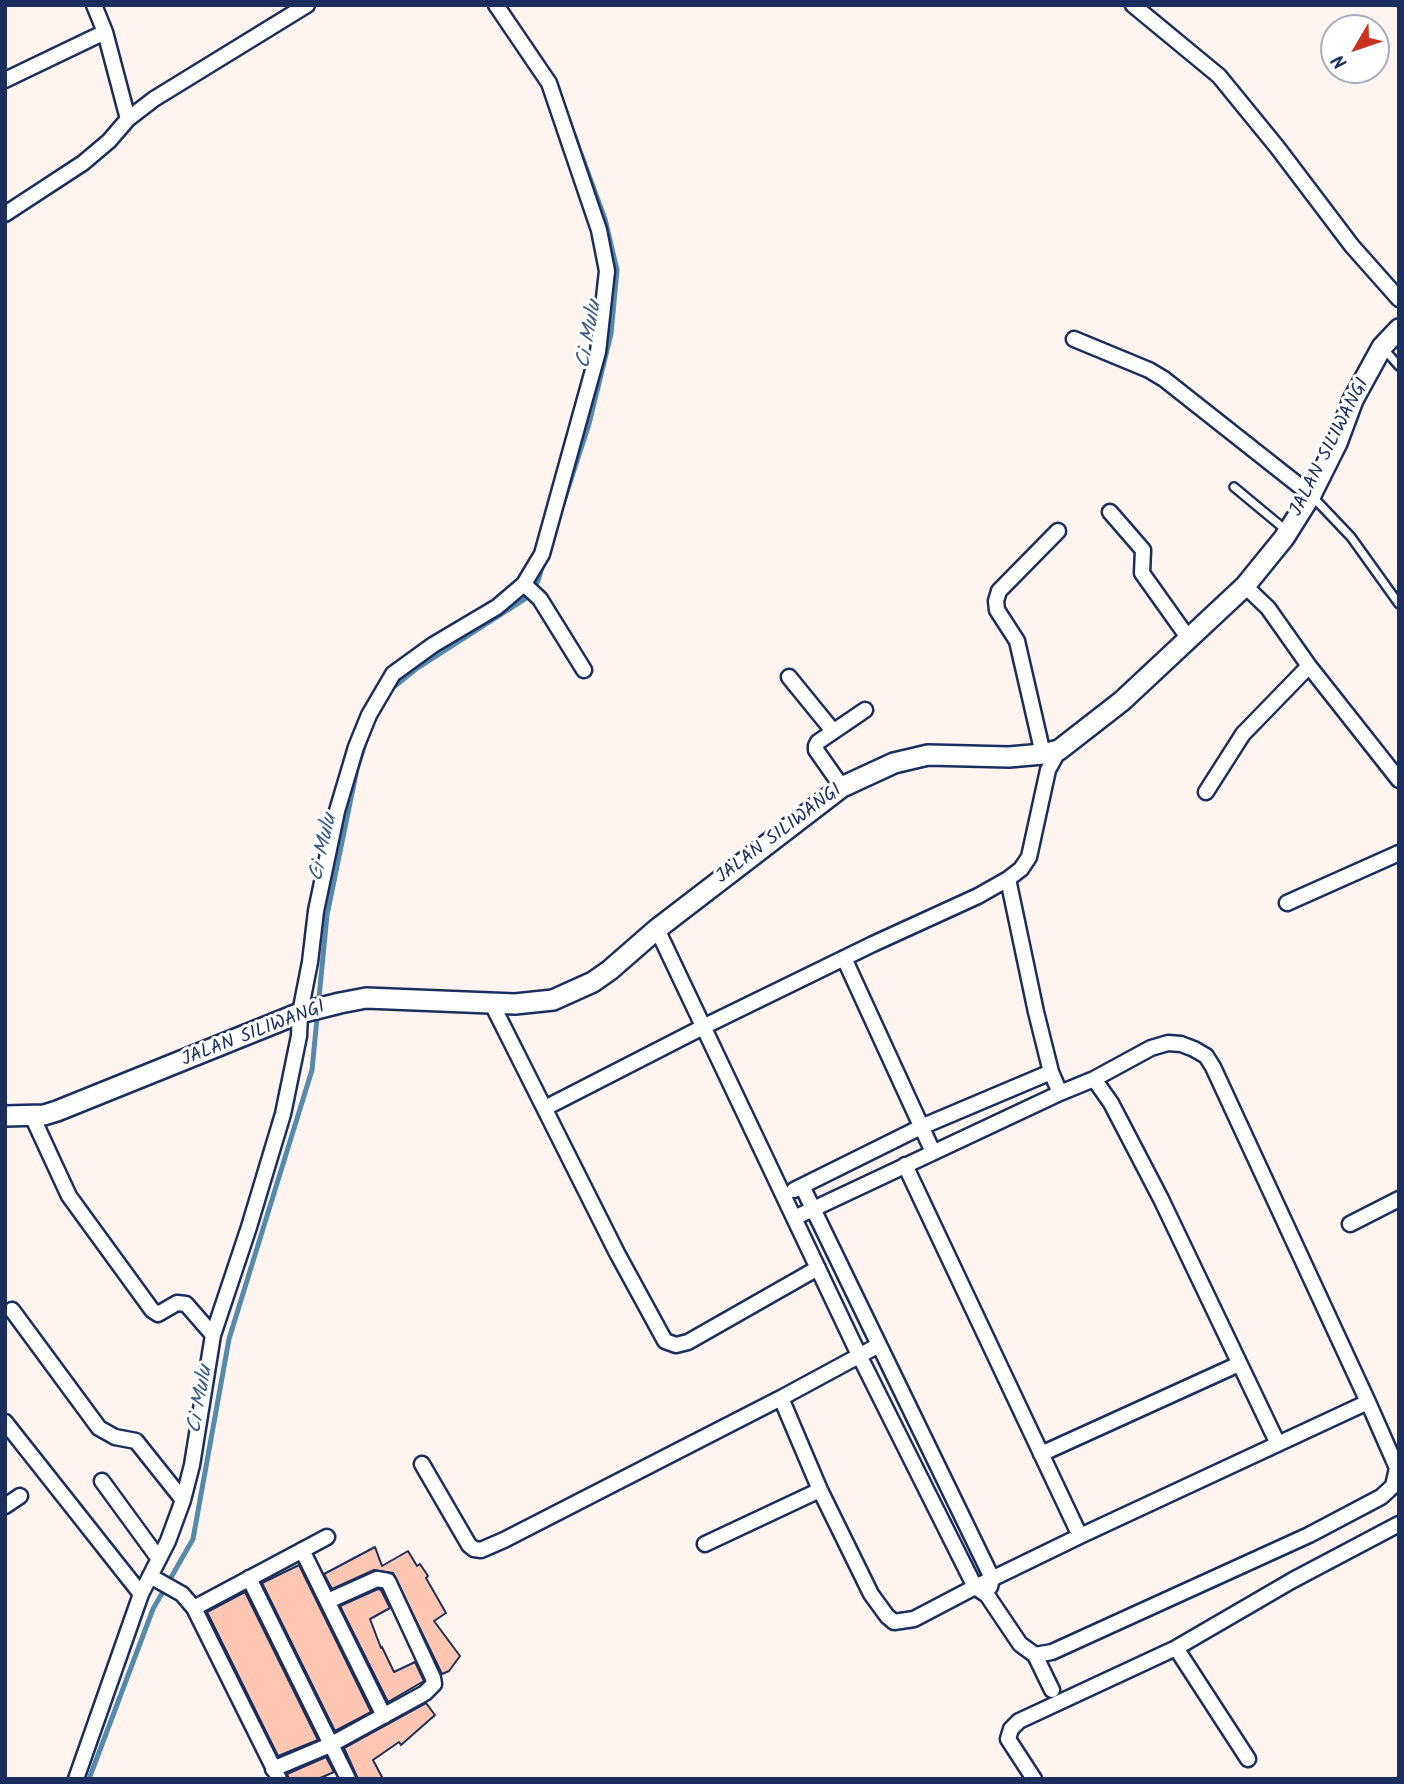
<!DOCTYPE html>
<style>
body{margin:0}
#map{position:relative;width:1404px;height:1784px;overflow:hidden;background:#fff4f0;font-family:Kalam,sans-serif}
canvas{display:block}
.frame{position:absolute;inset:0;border:7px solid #1b2f5e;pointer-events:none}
.north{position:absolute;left:1320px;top:14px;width:70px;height:70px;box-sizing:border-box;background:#fff;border:2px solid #a4acbf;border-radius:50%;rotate:231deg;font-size:19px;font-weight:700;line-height:28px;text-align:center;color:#1b2f5e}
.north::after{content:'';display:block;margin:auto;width:24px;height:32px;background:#c8321e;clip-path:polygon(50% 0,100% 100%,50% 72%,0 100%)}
</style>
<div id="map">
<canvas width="1404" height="1784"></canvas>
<div class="frame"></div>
<div class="north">N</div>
</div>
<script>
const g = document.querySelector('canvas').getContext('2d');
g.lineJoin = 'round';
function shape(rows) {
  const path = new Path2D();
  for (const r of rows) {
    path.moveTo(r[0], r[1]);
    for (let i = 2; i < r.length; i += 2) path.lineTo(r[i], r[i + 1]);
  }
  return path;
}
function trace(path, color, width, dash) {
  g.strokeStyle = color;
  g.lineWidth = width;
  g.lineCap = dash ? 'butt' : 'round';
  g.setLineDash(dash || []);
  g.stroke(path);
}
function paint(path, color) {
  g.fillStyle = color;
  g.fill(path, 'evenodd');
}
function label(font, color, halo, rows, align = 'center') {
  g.font = font + ' Kalam,sans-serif';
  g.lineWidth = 6;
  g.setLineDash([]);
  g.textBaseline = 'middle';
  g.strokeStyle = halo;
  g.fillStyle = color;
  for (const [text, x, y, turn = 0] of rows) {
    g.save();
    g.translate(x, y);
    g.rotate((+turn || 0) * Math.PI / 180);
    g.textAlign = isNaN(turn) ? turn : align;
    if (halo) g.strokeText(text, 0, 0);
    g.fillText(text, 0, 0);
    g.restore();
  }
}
trace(shape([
 [554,80,605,219,617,270,611,334,589,424,563,504],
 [390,690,416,669,525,599,538,581,544,560],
 [89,1779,153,1609,193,1539,229,1339,312,1070,327,915,357,769,368,734]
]), '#568aab', 5);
const building = shape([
 [375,1547,382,1566,408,1551,417,1566,420,1564,428,1576,426,1578,446,1613,434,1621,460,1656,449,1671,442,1674,393,1573,374,1570,332,1589,324,1574,375,1547],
 [299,1565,371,1712,335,1731,262,1583,299,1565],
 [378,1589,381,1590,390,1608,370,1619,381,1648,382,1647,394,1672,415,1662,424,1681,388,1702,340,1606,378,1589],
 [245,1592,318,1740,278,1756,207,1612,245,1592],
 [426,1703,435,1715,401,1745,399,1742,373,1760,383,1779,358,1779,344,1748,426,1703],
 [326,1757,334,1772,318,1779,289,1779,287,1774,326,1757]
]);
paint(building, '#ffc7b3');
trace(building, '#1b2f5e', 2);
const lane = shape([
 [1383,348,1399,366],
 [1234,487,1287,531],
 [1311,495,1351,537,1399,604]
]);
const street = shape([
 [94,5,105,32,128,119],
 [1133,5,1219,76,1277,147,1352,246,1399,299],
 [5,80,105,32],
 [5,214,83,163,109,141,128,119,154,99,307,5],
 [1074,339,1149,370,1164,379,1311,495],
 [1110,512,1143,550,1142,573,1189,639],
 [524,584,540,599,584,670],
 [1245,586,1268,608,1309,666,1399,780],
 [789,677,833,731],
 [1043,754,1017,641,997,610,996,601,999,591,1058,531],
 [842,787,816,750,816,746,818,742,865,710],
 [1206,792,1243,734,1309,666],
 [1008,879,1036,1012,1051,1072,1060,1093],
 [1287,903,1399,853],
 [657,929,859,1355,975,1587,987,1595,1020,1644,1035,1655,1052,1652,1309,1535,1381,1497,1393,1486,1397,1468,1368,1402,1213,1067,1206,1056,1194,1049,1181,1044,1168,1043,1151,1048,1094,1079,1060,1093,794,1218],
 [844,958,933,1152],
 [492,1004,617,1253,665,1341,676,1345,688,1342,818,1268],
 [1094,1079,1111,1103,1161,1199,1278,1444],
 [545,1108,705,1026,873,944,978,896,1008,879,1021,869,1029,857,1048,770,1059,750],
 [32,1116,69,1196,152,1310,158,1314,177,1303,186,1304,213,1335],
 [905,1165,1080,1536,1368,1402],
 [802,1186,992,1578,990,1587],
 [794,1190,921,1127,1051,1072],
 [1350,1224,1399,1199],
 [12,1310,99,1428,115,1437,136,1441,183,1500],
 [879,1345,781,1398,820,1490,871,1594,887,1616,894,1622,914,1619,975,1587,1080,1536],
 [5,1422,141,1594],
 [1041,1454,1239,1364],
 [422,1464,469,1545,474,1549,481,1550,504,1540,781,1398],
 [102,1481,159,1559],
 [5,1506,20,1496],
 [705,1544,820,1490],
 [302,1550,384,1716],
 [150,1576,182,1594,194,1608,327,1537],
 [249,1578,348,1779],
 [194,1608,279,1779],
 [1176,1648,1248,1759],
 [1035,1655,1052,1690],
 [273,1769,330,1745,425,1693,434,1684,433,1678,388,1581,377,1579,328,1601],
 [76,1779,141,1594,168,1541,183,1500,192,1465,213,1335,249,1227,283,1114,299,1036,300,1013,310,962,316,911,337,811,356,747,369,715,393,674,433,645,497,607,524,584,542,554,598,352,607,271,599,230,549,83,496,5],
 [1034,1779,1008,1739,1011,1729,1019,1721,1176,1648,1293,1580,1399,1524]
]);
const secondary = shape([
 [5,1116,44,1115,57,1111,300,1013,340,1003,366,998,515,1004,553,1000,593,982,610,970,657,929,842,787,894,763,928,755,1009,757,1043,754,1059,750,1122,701,1245,586,1284,538,1311,495,1337,443,1353,400,1382,347,1399,329]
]);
trace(lane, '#1b2f5e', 12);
trace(street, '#1b2f5e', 19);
trace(secondary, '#1b2f5e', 24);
trace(lane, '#fff', 7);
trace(street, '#fff', 14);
trace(secondary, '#fff', 19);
label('19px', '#1b2f5e', '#fff', [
 ["JALAN SILIWANGI",1331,448,-63],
 ["JALAN SILIWANGI",780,835,-37],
 ["JALAN SILIWANGI",254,1035,-21]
]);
label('italic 21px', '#395c85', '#fff', [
 ["Ci Mulu",591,335,-80],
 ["Ci Mulu",325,848,-78],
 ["Ci Mulu",202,1400,-80]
]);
</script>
